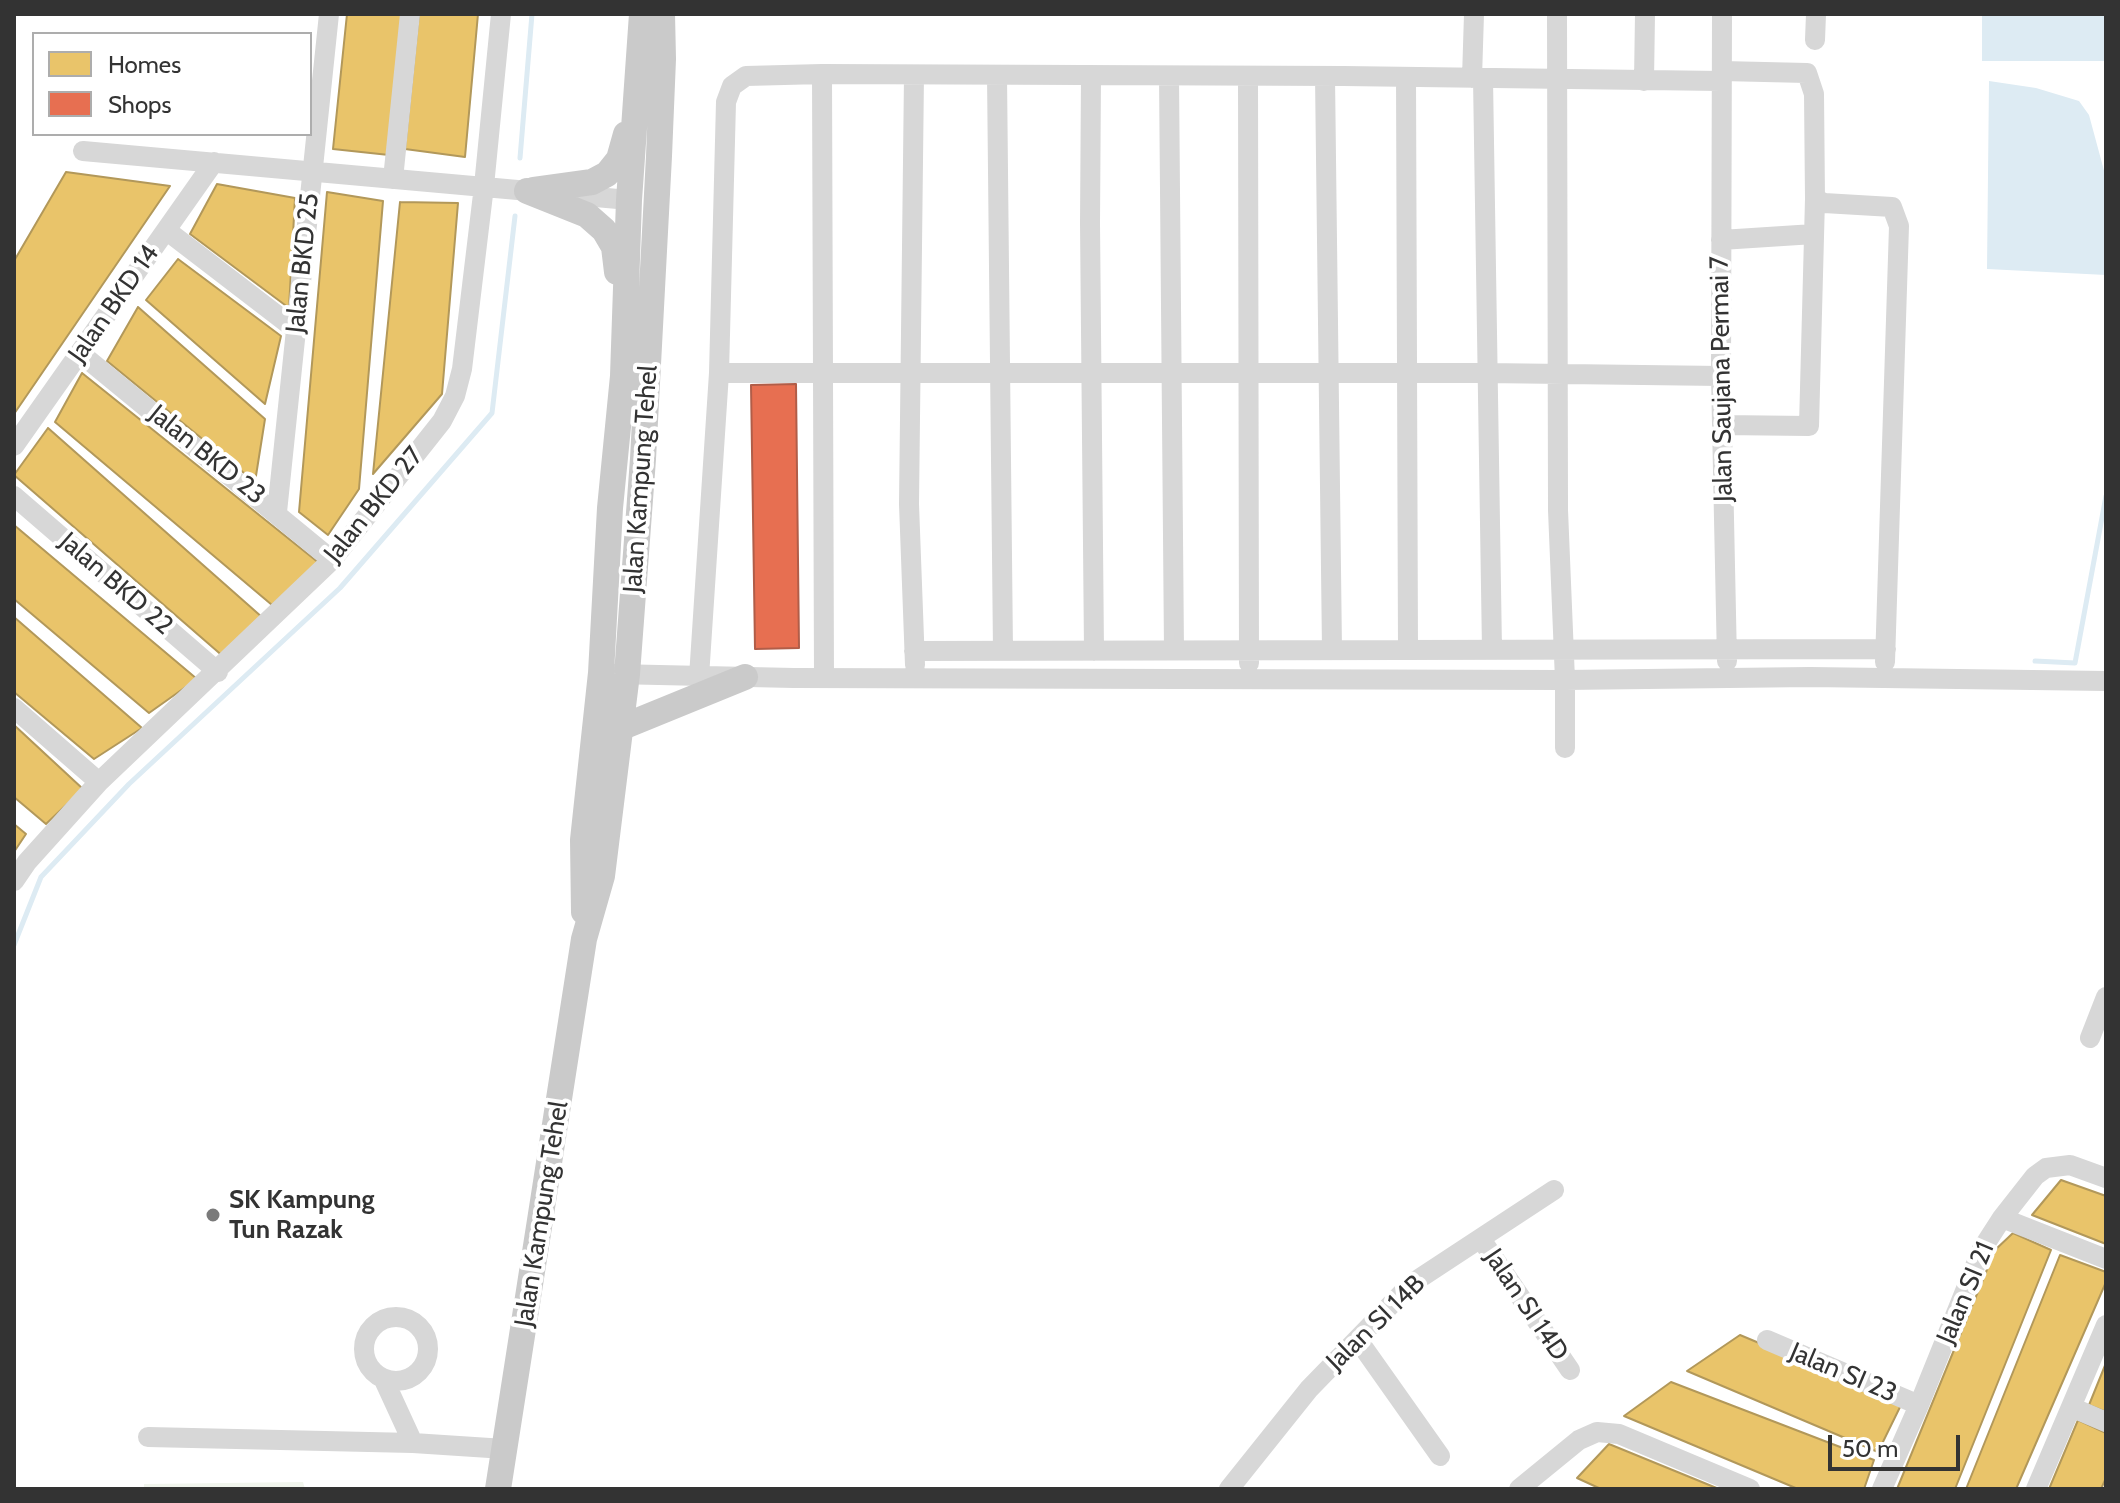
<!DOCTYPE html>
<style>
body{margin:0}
#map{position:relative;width:2120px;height:1503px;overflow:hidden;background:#fff;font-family:Cabin,sans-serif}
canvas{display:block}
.frame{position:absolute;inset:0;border:16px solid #333;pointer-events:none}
.legend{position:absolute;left:32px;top:32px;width:280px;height:104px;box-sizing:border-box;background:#fff;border:2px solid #adadad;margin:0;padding:10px 14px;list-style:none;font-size:24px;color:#333}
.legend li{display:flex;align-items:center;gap:16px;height:40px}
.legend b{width:40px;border:2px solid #adadad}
.scale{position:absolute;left:1828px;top:1435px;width:132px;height:36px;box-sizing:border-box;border:4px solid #333;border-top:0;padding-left:10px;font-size:24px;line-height:28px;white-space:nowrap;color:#333;-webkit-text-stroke:6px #fff;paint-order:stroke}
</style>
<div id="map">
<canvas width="2120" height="1503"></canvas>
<div class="frame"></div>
<ul class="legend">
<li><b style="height:22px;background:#e9c46a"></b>Homes</li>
<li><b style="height:22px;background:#e76f51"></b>Shops</li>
</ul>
<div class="scale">50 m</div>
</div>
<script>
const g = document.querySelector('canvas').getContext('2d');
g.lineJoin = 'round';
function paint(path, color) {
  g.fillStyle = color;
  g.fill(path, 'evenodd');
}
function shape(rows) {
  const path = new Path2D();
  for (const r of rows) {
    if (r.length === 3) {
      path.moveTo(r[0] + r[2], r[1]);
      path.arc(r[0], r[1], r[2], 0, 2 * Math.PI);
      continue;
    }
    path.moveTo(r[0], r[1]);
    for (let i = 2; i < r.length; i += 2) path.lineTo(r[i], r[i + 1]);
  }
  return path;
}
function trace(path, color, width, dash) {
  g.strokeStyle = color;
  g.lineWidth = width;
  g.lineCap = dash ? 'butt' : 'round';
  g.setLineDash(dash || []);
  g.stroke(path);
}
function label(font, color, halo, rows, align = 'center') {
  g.font = font + ' Cabin,sans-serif';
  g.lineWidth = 8;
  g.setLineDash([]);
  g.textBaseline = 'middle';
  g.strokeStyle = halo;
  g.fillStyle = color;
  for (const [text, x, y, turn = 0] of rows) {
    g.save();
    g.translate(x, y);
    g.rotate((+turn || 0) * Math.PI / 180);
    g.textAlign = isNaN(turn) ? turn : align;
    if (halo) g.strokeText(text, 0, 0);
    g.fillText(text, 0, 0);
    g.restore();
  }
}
paint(shape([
 [303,1482,305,1489,144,1489,144,1484]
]), '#f1f5ed');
paint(shape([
 [1982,14,2106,14,2106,61,1982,61],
 [1989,81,2036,88,2079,101,2089,115,2106,178,2106,275,1987,269]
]), '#ddebf3');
const homes = shape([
 [347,14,404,14,389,155,333,149,347,14],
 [419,14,478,14,465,157,405,149,419,14],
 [66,172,170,186,14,414,14,261,66,172],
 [217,184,295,198,289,308,190,234,217,184],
 [327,192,383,201,359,489,328,535,299,512,327,192],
 [400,202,458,203,442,394,373,474,400,202],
 [178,259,281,336,265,404,146,300,178,259],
 [138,307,265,419,255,482,107,361,138,307],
 [82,373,319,563,272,605,55,422,82,373],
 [48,428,263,618,225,658,14,475,48,428],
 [14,525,197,679,149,713,14,599,14,525],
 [14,617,142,728,94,759,14,692,14,617],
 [14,725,83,789,46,824,14,797,14,725],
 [14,824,26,834,14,852,14,824],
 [2061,1180,2106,1196,2106,1244,2032,1215,2061,1180],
 [2013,1233,2051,1250,1955,1489,1897,1489,1995,1250,2013,1233],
 [2060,1255,2106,1272,2106,1282,2016,1489,1966,1489,2060,1255],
 [1740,1335,1902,1403,1878,1452,1687,1371,1740,1335],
 [2106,1363,2106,1412,2089,1405,2106,1363],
 [1671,1382,1874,1460,1864,1489,1798,1489,1624,1416,1671,1382],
 [2078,1420,2106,1433,2106,1478,2101,1489,2049,1489,2078,1420],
 [1609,1444,1719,1489,1601,1489,1577,1478,1609,1444]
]);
paint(homes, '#e9c46a');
trace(homes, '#b2985a', 2);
const shops = shape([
 [796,384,799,648,755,649,751,385,796,384]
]);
paint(shops, '#e76f51');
trace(shops, '#b15d48', 2);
trace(shape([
 [520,158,532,14],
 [2035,661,2075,663,2106,496],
 [14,945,41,877,129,784,340,588,492,413,515,216]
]), '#ddebf3', 5);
trace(shape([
 [1557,14,1558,510,1565,680,1565,748],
 [1722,14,1721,376,1727,661],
 [1815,40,1816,14],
 [1722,71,1807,73,1814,94,1815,199,1824,203,1892,207,1899,226,1885,662],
 [822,74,824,678],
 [914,75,909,504,915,665],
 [997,75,1003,651],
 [1091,75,1090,223,1094,651],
 [1169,76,1174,650],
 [1248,76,1249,663],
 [1325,76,1332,650],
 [1406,77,1408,650],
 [1472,78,1474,14],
 [1483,78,1492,650],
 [1644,81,1645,14],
 [83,151,629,200],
 [393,179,410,14],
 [166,230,295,329],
 [1721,240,1814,234],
 [80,353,332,560],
 [719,373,1486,373,1721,376],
 [1722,425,1809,426,1815,199],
 [14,446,214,162],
 [14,496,218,672],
 [277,512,329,14],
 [914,651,1886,649],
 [614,674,794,678,1565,680,1810,677,2106,681],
 [699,677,719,373,726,102,732,86,746,76,822,74,1343,76,1721,81],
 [14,708,99,782],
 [14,881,27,862,99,782,332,560,442,421,455,396,462,369,484,186,501,14],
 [2090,1038,2106,997],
 [2002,1218,2106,1259],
 [1481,1239,1570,1370],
 [396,1349,32],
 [1358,1340,1440,1456],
 [1767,1340,1919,1405],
 [384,1380,413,1443],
 [2071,1407,2106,1422],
 [148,1437,413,1443,505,1449],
 [1229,1489,1309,1389,1411,1284,1554,1190],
 [1519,1489,1579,1440,1597,1432,1619,1434,1750,1489],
 [1882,1489,1919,1405,1982,1249,2002,1218,2035,1176,2046,1168,2070,1165,2106,1178],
 [2036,1489,2106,1325]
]), '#d7d7d7', 20);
trace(shape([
 [534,190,592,182,607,174,619,159,626,134],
 [527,191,587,215,604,230,614,247,617,272],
 [620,728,745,677],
 [584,912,583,840,601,673,610,508,623,376,629,200,642,14],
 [498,1489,584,939,602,876,627,674,643,459,659,156,663,59,662,14]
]), '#cacaca', 26);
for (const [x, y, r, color] of [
 [213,1215,8,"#7a7a7a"]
]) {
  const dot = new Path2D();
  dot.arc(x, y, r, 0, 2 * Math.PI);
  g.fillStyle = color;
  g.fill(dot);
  trace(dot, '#fff', 3);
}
label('26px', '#333', '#fff', [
 ["Jalan BKD 25",303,263,-84],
 ["Jalan BKD 14",114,304,-55],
 ["Jalan Saujana Permai 7",1722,379,-91],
 ["Jalan BKD 23",207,455,39],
 ["Jalan Kampung Tehel",641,479,-86],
 ["Jalan BKD 27",374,505,-51],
 ["Jalan BKD 22",116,584,41],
 ["Jalan Kampung Tehel",542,1214,-81],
 ["Jalan SI 21",1966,1293,-67],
 ["Jalan SI 14D",1526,1305,56],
 ["Jalan SI 14B",1376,1323,-44],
 ["Jalan SI 23",1843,1373,23]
]);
label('bold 26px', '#333', '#fff', [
 ["SK Kampung",229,1200],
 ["Tun Razak",229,1230]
], 'left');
</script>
